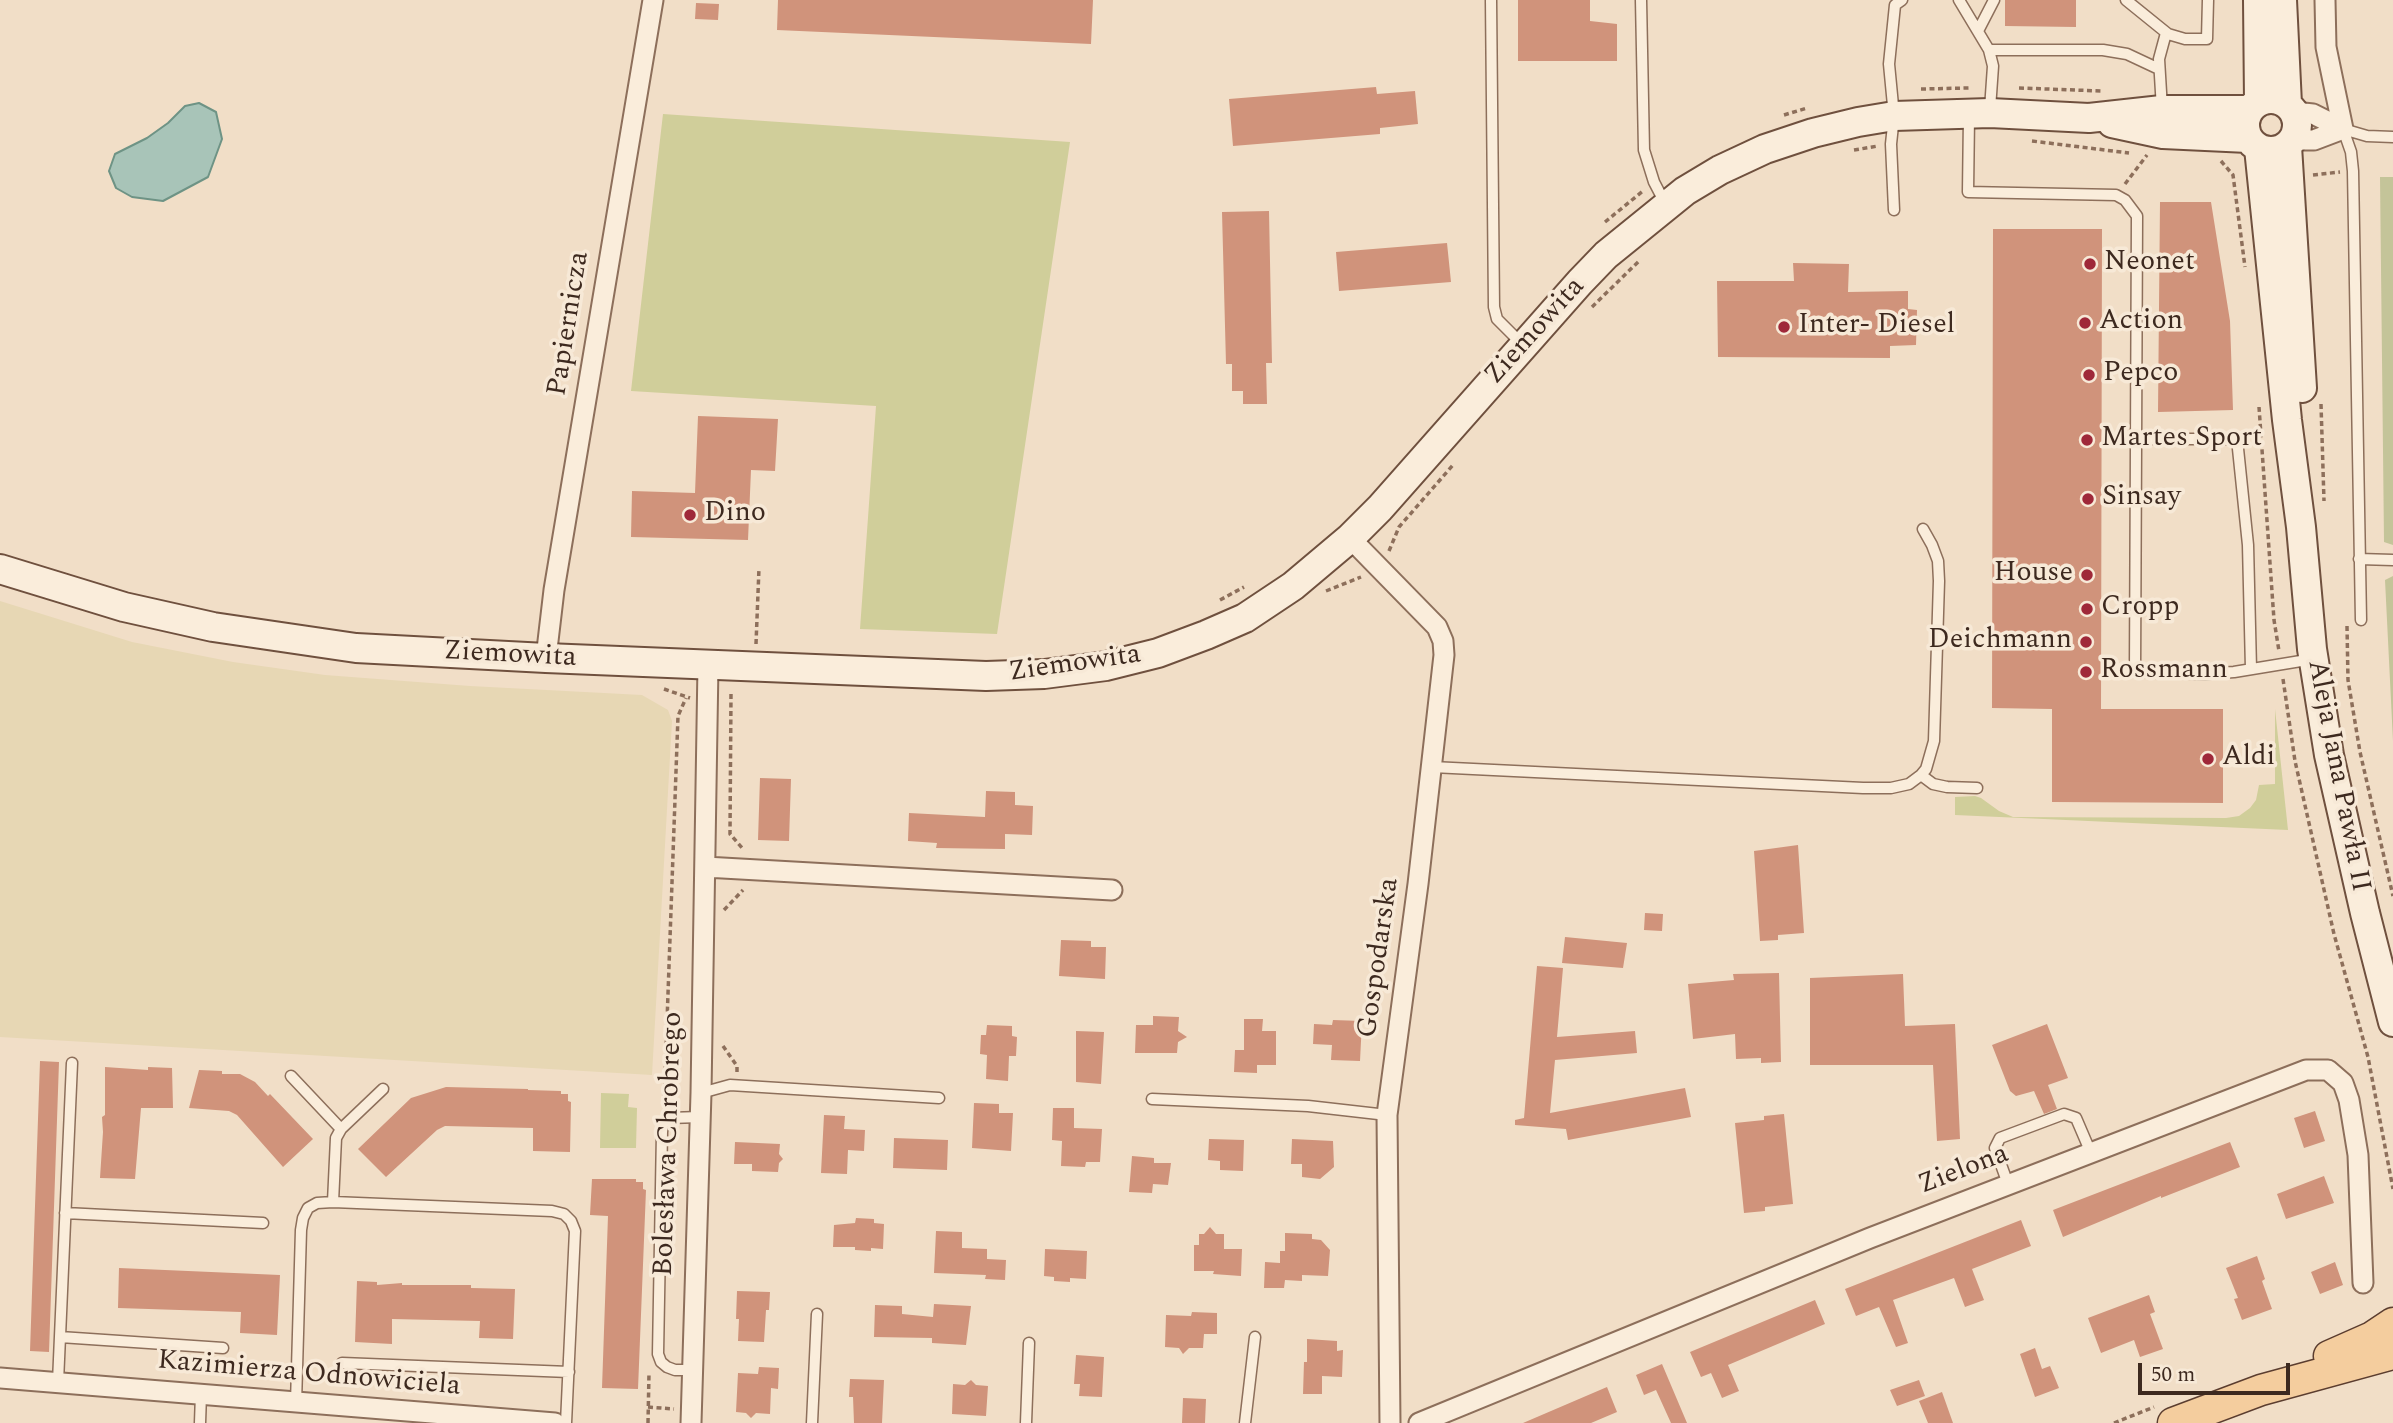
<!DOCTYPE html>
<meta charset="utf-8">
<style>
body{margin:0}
#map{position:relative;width:2393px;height:1423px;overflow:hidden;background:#f1dec7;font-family:Spectral,serif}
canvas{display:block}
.scale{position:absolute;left:2138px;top:1363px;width:152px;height:32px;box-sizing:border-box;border:4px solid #3d291f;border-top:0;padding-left:9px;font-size:21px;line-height:24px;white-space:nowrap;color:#3d291f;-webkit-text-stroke:5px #f7e9d7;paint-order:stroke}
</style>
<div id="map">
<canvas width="2393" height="1423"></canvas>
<div class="scale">50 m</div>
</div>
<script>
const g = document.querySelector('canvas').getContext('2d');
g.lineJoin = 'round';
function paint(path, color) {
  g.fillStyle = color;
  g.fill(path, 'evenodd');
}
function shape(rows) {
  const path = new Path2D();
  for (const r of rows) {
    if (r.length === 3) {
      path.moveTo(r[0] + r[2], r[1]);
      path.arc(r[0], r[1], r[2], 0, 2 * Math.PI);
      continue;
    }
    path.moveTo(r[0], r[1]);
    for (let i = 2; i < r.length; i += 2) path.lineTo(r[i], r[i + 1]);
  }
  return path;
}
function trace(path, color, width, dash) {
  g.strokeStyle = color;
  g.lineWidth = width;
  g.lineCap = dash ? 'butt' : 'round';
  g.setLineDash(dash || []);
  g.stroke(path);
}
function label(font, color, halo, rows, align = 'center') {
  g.font = font + ' Spectral,serif';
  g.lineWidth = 7;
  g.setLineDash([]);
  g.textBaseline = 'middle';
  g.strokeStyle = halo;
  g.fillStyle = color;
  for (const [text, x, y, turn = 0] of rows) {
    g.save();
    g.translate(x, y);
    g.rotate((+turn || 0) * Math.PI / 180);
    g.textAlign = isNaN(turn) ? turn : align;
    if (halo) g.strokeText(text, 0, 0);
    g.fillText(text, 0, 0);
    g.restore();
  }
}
paint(shape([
 [0,601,132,642,233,662,325,675,470,686,642,695,668,710,672,721,652,1075,0,1037]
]), '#e7d7b4');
paint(shape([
 [663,114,1070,142,997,634,860,629,876,406,631,391],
 [2275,709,2288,830,1955,815,1955,797,1975,796,1981,798,1999,811,2013,817,2226,818,2239,816,2250,808,2256,800,2259,785,2275,784],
 [601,1093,629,1094,628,1107,637,1108,636,1148,600,1148]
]), '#d0ce9a');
paint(shape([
 [2380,177,2393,177,2393,545,2384,542],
 [2393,576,2393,741,2385,580]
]), '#c4c499');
const water = shape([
 [199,103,216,112,222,139,208,177,163,201,132,197,116,188,109,171,115,154,147,138,168,123,185,106,199,103]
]);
paint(water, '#a8c4b8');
trace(water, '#6e9385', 2);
paint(shape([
 [778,0,1093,0,1091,44,777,30],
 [1518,0,1590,0,1590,21,1617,24,1617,61,1518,61],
 [2005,0,2076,0,2076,27,2005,26],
 [696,3,719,4,718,20,695,19],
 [1376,87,1377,94,1415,91,1418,124,1380,128,1380,134,1233,146,1229,99],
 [2160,202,2211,202,2230,321,2233,410,2158,412],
 [1269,211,1272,363,1266,363,1267,404,1243,404,1243,391,1232,391,1232,364,1226,364,1222,212],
 [1993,229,2102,229,2101,709,2223,709,2223,803,2052,802,2052,709,1992,708],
 [1447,243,1451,282,1339,291,1336,252],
 [1793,263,1849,264,1848,292,1908,291,1908,309,1917,310,1916,345,1890,346,1890,358,1718,357,1717,281,1794,281],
 [698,416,778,419,775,471,751,470,748,540,631,537,632,491,695,493],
 [760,778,791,779,789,841,758,840],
 [986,791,1015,792,1015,805,1033,806,1032,835,1005,834,1005,849,936,848,937,843,908,841,909,813,985,817],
 [1798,845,1804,933,1778,935,1778,940,1760,941,1754,851],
 [1645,913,1663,914,1662,931,1644,930],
 [1565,937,1627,943,1623,968,1562,963],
 [1061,940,1091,941,1091,947,1106,947,1105,979,1059,976],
 [1537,966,1563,968,1557,1037,1635,1031,1637,1053,1555,1060,1550,1113,1685,1088,1691,1117,1568,1140,1566,1129,1515,1125,1515,1120,1524,1118],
 [1779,973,1781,1062,1761,1063,1761,1058,1736,1059,1735,1034,1693,1039,1688,984,1734,980,1733,974],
 [1903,974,1905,1026,1955,1024,1960,1139,1937,1141,1933,1065,1810,1065,1810,978],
 [1153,1016,1179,1017,1178,1031,1187,1037,1178,1042,1177,1053,1135,1053,1136,1025,1153,1025],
 [1244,1019,1263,1019,1262,1031,1276,1031,1276,1065,1257,1065,1257,1073,1234,1072,1235,1050,1244,1050],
 [1333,1020,1362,1021,1360,1061,1331,1060,1332,1045,1313,1044,1314,1024,1332,1025],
 [2047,1024,2068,1078,2048,1085,2057,1109,2044,1114,2034,1091,2016,1096,2010,1091,1992,1045],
 [987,1025,1012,1026,1012,1036,1017,1037,1016,1056,1009,1056,1008,1081,986,1079,987,1055,980,1054,981,1035,986,1035],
 [1076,1031,1104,1032,1101,1084,1076,1082],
 [40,1061,59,1062,49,1352,30,1351],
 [105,1067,148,1070,148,1067,172,1068,173,1108,141,1108,135,1179,100,1178,103,1132,102,1117,105,1115],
 [199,1070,222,1071,222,1074,240,1074,255,1082,268,1096,270,1094,313,1139,283,1167,237,1115,229,1111,189,1108],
 [446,1087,528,1089,528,1090,561,1091,561,1094,568,1094,568,1101,571,1102,570,1152,533,1151,533,1128,445,1126,437,1130,386,1177,358,1149,411,1098],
 [974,1103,999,1104,999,1113,1013,1113,1011,1151,972,1148],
 [1053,1108,1074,1108,1074,1128,1102,1129,1100,1162,1086,1162,1085,1167,1061,1166,1062,1141,1052,1140],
 [2315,1111,2325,1141,2304,1148,2294,1118],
 [1784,1114,1793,1204,1765,1207,1765,1211,1744,1213,1735,1123,1764,1120,1764,1116],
 [824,1115,845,1116,844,1129,865,1130,864,1151,848,1150,847,1174,821,1173],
 [894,1138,948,1140,947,1170,893,1168],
 [1209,1139,1244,1140,1243,1171,1220,1170,1220,1161,1208,1160],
 [1292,1139,1333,1141,1334,1167,1320,1179,1302,1177,1302,1164,1291,1164],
 [735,1142,780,1144,779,1154,783,1159,779,1163,778,1172,752,1171,752,1164,734,1164],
 [2230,1142,2240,1167,2161,1198,2161,1196,2063,1237,2053,1210],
 [1132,1156,1154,1158,1154,1163,1171,1163,1168,1185,1153,1184,1152,1193,1129,1192],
 [2324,1176,2334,1203,2286,1219,2277,1194],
 [592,1179,636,1179,636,1182,643,1182,643,1189,646,1190,638,1389,602,1388,608,1216,590,1215],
 [856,1218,874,1219,874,1223,884,1224,883,1249,871,1248,871,1251,855,1250,855,1247,833,1247,834,1225,855,1223],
 [2021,1220,2031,1246,1972,1269,1984,1300,1965,1307,1954,1278,1893,1300,1908,1343,1896,1347,1879,1307,1856,1316,1845,1289],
 [1210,1227,1216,1234,1224,1234,1224,1249,1242,1249,1241,1276,1213,1274,1214,1271,1194,1271,1194,1245,1199,1245,1199,1234,1204,1234],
 [936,1231,962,1232,962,1248,987,1249,987,1259,1006,1260,1005,1280,985,1279,986,1275,934,1273],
 [1285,1233,1312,1234,1312,1239,1321,1240,1330,1250,1328,1276,1302,1275,1302,1281,1285,1280,1284,1288,1264,1288,1265,1262,1280,1263,1280,1251,1285,1251],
 [1045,1249,1087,1251,1086,1279,1070,1278,1070,1282,1054,1281,1054,1277,1044,1276],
 [2257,1256,2265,1279,2262,1281,2272,1309,2242,1320,2234,1299,2238,1298,2226,1268],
 [2335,1262,2343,1285,2320,1294,2311,1272],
 [119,1268,280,1275,277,1335,240,1333,241,1312,118,1308],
 [357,1281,377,1282,377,1285,402,1283,402,1285,471,1285,471,1288,515,1289,513,1339,479,1338,480,1321,392,1319,392,1344,355,1342],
 [737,1291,770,1292,769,1310,766,1310,764,1342,738,1341,739,1319,736,1319],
 [2149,1295,2155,1312,2150,1314,2163,1349,2140,1357,2134,1340,2101,1353,2088,1318],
 [1815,1300,1825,1324,1728,1365,1739,1391,1722,1398,1711,1373,1701,1377,1690,1352],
 [934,1304,971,1306,966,1345,932,1343,932,1338,874,1337,875,1305,902,1306,902,1314,933,1317],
 [1192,1312,1217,1313,1217,1334,1204,1334,1203,1348,1189,1348,1183,1354,1179,1348,1165,1347,1166,1315,1191,1316],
 [1307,1339,1337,1341,1337,1351,1343,1350,1342,1377,1322,1376,1322,1394,1303,1394,1304,1362,1307,1362],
 [2035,1348,2042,1369,2050,1366,2059,1388,2035,1397,2020,1354],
 [1076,1355,1104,1357,1102,1397,1079,1396,1080,1384,1074,1384],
 [1662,1364,1687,1423,1671,1423,1656,1390,1644,1395,1636,1375],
 [759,1367,779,1368,778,1389,771,1388,770,1414,756,1413,751,1418,746,1413,736,1412,738,1373,758,1374],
 [850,1379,884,1380,882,1423,854,1423,853,1397,849,1397],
 [971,1380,976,1385,988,1386,986,1416,952,1414,953,1384,965,1385],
 [1919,1380,1925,1396,1897,1406,1890,1390],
 [1607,1387,1617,1412,1591,1423,1523,1423],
 [1942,1392,1953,1423,1928,1423,1919,1401],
 [1183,1398,1206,1399,1205,1423,1182,1423]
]), '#d0937b');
const lane = shape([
 [1491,0,1494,307,1497,319,1523,345],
 [1641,0,1644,150,1654,182,1666,205],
 [1959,0,1989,50,1993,66,1990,109],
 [2126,0,2168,34,2185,39,2207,39,2208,0],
 [1978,31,1994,0],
 [1989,50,2103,50,2127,54,2159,69],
 [2162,109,2159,59,2166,33],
 [1969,117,1968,192,2116,195,2125,200,2137,216,2135,672,2205,674,2234,672,2313,659],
 [2343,129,2351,152,2353,171,2361,620],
 [2343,129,2367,136,2393,137],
 [1894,210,1891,144,1894,116,1889,64,1895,5,1902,0],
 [2136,439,2237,439,2248,545,2251,669],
 [2359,559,2393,560],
 [1432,767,1863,788,1891,788,1909,784,1921,775,1926,769,1934,741,1939,581,1938,561,1932,545,1923,529],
 [1921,775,1933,784,1947,787,1977,788],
 [291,1076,341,1129,336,1138,333,1202],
 [701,1093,730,1085,939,1098],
 [1152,1099,1308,1106,1387,1115],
 [341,1129,383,1089],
 [2008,1184,1995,1148,2000,1138,2064,1114,2076,1118,2091,1153],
 [65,1213,263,1223],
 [60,1337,223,1348],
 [342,1363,569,1372],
 [692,1370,675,1370,667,1367,661,1362,658,1354,662,1132,663,1124,669,1118,700,1117],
 [58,1382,72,1063],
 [296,1403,301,1230,303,1218,308,1208,317,1203,333,1202,552,1211,564,1214,571,1221,575,1231,566,1423],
 [200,1423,201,1394],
 [812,1423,817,1314],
 [1026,1423,1029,1343],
 [1245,1423,1255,1337]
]);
const street = shape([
 [2325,0,2326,47,2343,129],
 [2294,112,2313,114,2343,129],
 [2293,140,2314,140,2343,129],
 [1350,538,1437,627,1443,641,1444,655,1418,884,1387,1115,1390,1423],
 [546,658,554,590,653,0],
 [705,867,1112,890],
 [0,1378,555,1423],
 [691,1423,701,1093,708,665],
 [1419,1423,1870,1238,2306,1070,2328,1070,2343,1083,2349,1100,2358,1155,2363,1283]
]);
const secondary = shape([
 [2258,0,2259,101],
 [2282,0,2287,104],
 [2271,125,26],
 [2112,123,2163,134,2248,138],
 [2287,146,2302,388],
 [2259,148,2287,420,2301,527,2312,649,2329,755,2365,913,2393,1022],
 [0,569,124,607,213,627,356,648,546,658,986,676,1044,674,1106,666,1158,653,1206,635,1245,618,1293,586,1350,538,1380,508,1580,282,1606,255,1685,191,1720,170,1765,149,1813,133,1858,122,1894,116,1990,113,2089,118,2162,110,2249,110]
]);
const primary = shape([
 [2329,1356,2372,1337,2393,1323],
 [2173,1423,2261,1390,2393,1354]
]);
trace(lane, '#8d6f5b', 13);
trace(street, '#8d6f5b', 23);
trace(secondary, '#6f503e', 32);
trace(primary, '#5b3d2f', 33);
trace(shape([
 [2019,88,2102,91],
 [1921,89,1969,88],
 [1784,115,1807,108],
 [2032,141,2129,153],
 [1854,150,1878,146],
 [2221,161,2233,175,2245,267],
 [2313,175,2340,172],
 [2125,184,2147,155],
 [1605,222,1643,191],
 [1592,307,1639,261],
 [2321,404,2324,501],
 [2259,407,2274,620,2279,651],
 [1389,551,1399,527,1453,465],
 [1326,591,1361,577],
 [1220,600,1244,587],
 [2347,626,2348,680,2360,752,2393,896],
 [756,644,759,568],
 [2283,679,2295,761,2334,934,2368,1057,2393,1189],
 [664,689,690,698],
 [731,694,730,834,744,850],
 [724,910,743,890],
 [723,1046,737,1066,737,1072],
 [664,1105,678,716,686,698],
 [648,1407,674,1409],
 [648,1423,649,1373],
 [2114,1423,2154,1407]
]), '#8d6f5b', 3.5, [5, 3.5]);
trace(lane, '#faeddb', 10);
trace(street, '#faeddb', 19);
trace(secondary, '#faeddb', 28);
trace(primary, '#f4cd9e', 30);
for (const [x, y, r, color] of [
 [2090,264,7,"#9f2839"],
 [2085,323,7,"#9f2839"],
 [1784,327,7,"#9f2839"],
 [2089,375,7,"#9f2839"],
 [2087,440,7,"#9f2839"],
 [2088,499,7,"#9f2839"],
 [690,515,7,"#9f2839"],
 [2087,575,7,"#9f2839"],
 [2087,609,7,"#9f2839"],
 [2086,642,7,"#9f2839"],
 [2086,672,7,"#9f2839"],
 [2208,759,7,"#9f2839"]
]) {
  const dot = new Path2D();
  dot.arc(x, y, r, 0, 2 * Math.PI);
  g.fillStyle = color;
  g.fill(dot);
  trace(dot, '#f7e9d7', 2.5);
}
label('28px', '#3d291f', '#f7e9d7', [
 ["Neonet",2104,264],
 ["Action",2099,323],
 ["Inter- Diesel",1798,327],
 ["Pepco",2103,375],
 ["Martes Sport",2101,440],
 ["Sinsay",2102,499],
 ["Dino",704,515],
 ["House",2073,575,"right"],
 ["Cropp",2101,609],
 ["Deichmann",2072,642,"right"],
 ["Rossmann",2100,672],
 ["Aldi",2222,759]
], 'left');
label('28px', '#3d291f', '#f7e9d7', [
 ["Papiernicza",570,324,-81],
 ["Ziemowita",1536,332,-48],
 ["Ziemowita",510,656,3],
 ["Ziemowita",1075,665,-8],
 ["Aleja Jana Pawła II",2337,776,79],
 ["Gospodarska",1380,958,-82],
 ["Bolesława Chrobrego",670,1144,-88],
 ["Zielona",1964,1171,-21],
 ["Kazimierza Odnowiciela",309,1375,5]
]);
</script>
